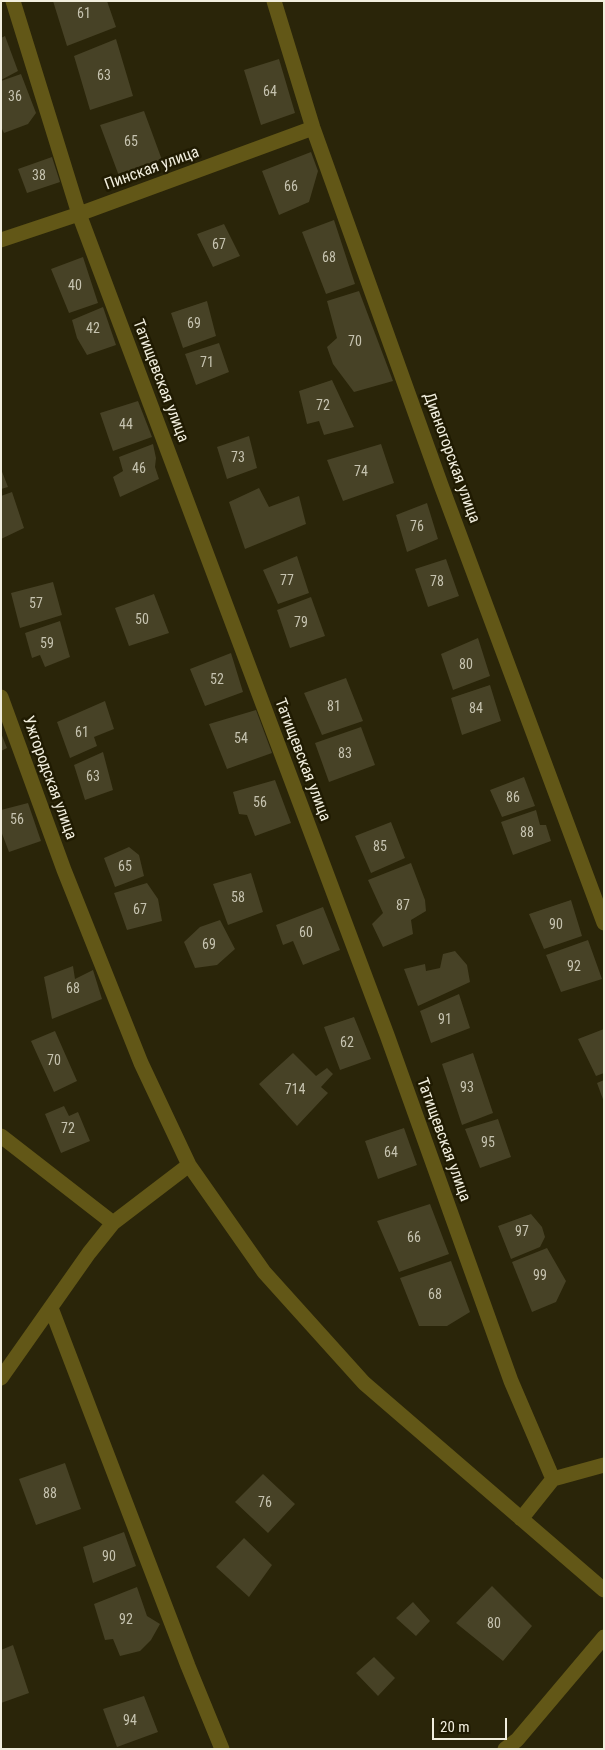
<!DOCTYPE html>
<meta charset="utf-8">
<style>
body{margin:0}
#map{position:relative;width:605px;height:1750px;overflow:hidden;background:#2a2509;font-family:"Roboto Condensed",sans-serif}
canvas{display:block}
.frame{position:absolute;inset:0;border:2px solid #f1eede;pointer-events:none}
.scale{position:absolute;left:432px;top:1718px;width:75px;height:22px;box-sizing:border-box;border:2px solid #f1eede;border-top:0;padding-left:6px;font-size:15px;line-height:18px;white-space:nowrap;color:#f1eede;-webkit-text-stroke:4px #201b02;paint-order:stroke}
</style>
<div id="map">
<canvas width="605" height="1750"></canvas>
<div class="frame"></div>
<div class="scale">20 m</div>
</div>
<script>
const g = document.querySelector('canvas').getContext('2d');
g.lineJoin = 'round';
function paint(path, color) {
  g.fillStyle = color;
  g.fill(path, 'evenodd');
}
function shape(rows) {
  const path = new Path2D();
  for (const r of rows) {
    path.moveTo(r[0], r[1]);
    for (let i = 2; i < r.length; i += 2) path.lineTo(r[i], r[i + 1]);
  }
  return path;
}
function trace(path, color, width, dash) {
  g.strokeStyle = color;
  g.lineWidth = width;
  g.lineCap = dash ? 'butt' : 'round';
  g.setLineDash(dash || []);
  g.stroke(path);
}
function label(font, color, halo, rows, align = 'center') {
  g.font = font + ' "Roboto Condensed",sans-serif';
  g.lineWidth = 5;
  g.setLineDash([]);
  g.textBaseline = 'middle';
  g.strokeStyle = halo;
  g.fillStyle = color;
  for (const [text, x, y, turn = 0] of rows) {
    g.save();
    g.translate(x, y);
    g.rotate((+turn || 0) * Math.PI / 180);
    g.textAlign = isNaN(turn) ? turn : align;
    if (halo) g.strokeText(text, 0, 0);
    g.fillText(text, 0, 0);
    g.restore();
  }
}
paint(shape([
 [53,1,107,1,116,27,67,46],
 [5,36,18,71,1,80,1,38],
 [116,39,133,96,90,110,74,56],
 [279,59,295,113,261,125,244,70],
 [21,74,36,113,28,124,4,133,1,127,1,81],
 [144,111,162,160,119,176,100,125],
 [311,152,318,171,309,202,279,215,262,171],
 [52,157,60,182,27,193,18,169],
 [334,220,355,284,326,294,302,232],
 [224,224,240,256,213,267,197,234],
 [83,257,98,303,69,313,51,269],
 [359,291,393,381,354,392,333,364,327,347,337,338,327,301],
 [207,301,216,336,183,348,171,313],
 [103,307,116,345,87,355,77,338,72,320],
 [219,343,229,372,196,385,185,354],
 [332,380,354,427,324,435,319,421,307,424,299,391],
 [138,401,152,437,113,451,100,413],
 [249,436,257,468,227,479,217,447],
 [153,444,156,458,155,467,159,479,120,497,113,477,123,471,119,457],
 [381,444,394,483,343,501,327,460],
 [1,469,8,487,1,489],
 [259,488,269,507,299,496,306,524,245,549,229,502],
 [12,492,24,528,1,539,1,496],
 [427,503,438,539,407,552,396,515],
 [297,556,309,593,278,604,263,570],
 [446,559,459,596,428,607,415,569],
 [53,582,62,615,20,628,11,593],
 [154,594,169,633,129,646,115,608],
 [311,597,325,636,290,648,277,610],
 [60,621,70,657,45,667,40,655,32,658,25,633],
 [478,638,490,676,453,690,441,654],
 [231,653,243,692,205,706,190,669],
 [346,678,363,721,322,735,304,693],
 [490,685,501,721,462,735,451,698],
 [105,701,114,729,94,737,97,746,70,758,57,722],
 [256,710,272,753,227,769,209,724],
 [361,727,375,765,329,782,315,743],
 [1,733,7,748,1,751],
 [103,752,113,790,85,800,74,765],
 [524,777,535,806,502,817,490,790],
 [275,780,291,823,255,836,247,815,239,814,233,792],
 [28,803,41,841,9,852,1,831,1,810],
 [536,810,540,825,546,825,551,841,513,855,501,822],
 [391,822,405,858,371,873,355,836],
 [129,847,139,855,144,876,115,887,104,858],
 [411,863,425,900,426,911,411,920,413,934,383,947,372,924,383,913,368,880],
 [251,873,263,912,228,925,213,884],
 [147,883,158,899,162,921,127,930,114,893],
 [571,900,582,936,544,949,529,914],
 [323,907,340,950,303,965,293,941,283,945,276,925],
 [220,920,235,949,217,965,195,968,184,942,200,927],
 [588,940,602,979,561,992,546,955],
 [455,951,467,965,470,982,418,1006,404,969,425,964,426,971,440,968,443,954],
 [73,966,75,979,93,970,102,999,52,1019,44,977],
 [459,994,470,1028,431,1043,420,1011],
 [354,1017,371,1059,340,1070,324,1027],
 [604,1029,604,1073,596,1076,578,1039],
 [55,1031,77,1081,54,1092,31,1041],
 [293,1053,316,1076,327,1068,333,1074,321,1087,328,1093,297,1126,259,1084],
 [473,1053,493,1113,462,1125,442,1064],
 [604,1080,604,1102,597,1083],
 [64,1106,69,1116,78,1112,90,1141,61,1153,45,1114],
 [498,1119,511,1157,480,1168,465,1129],
 [404,1128,417,1165,378,1179,365,1141],
 [430,1204,449,1254,399,1272,377,1221],
 [531,1214,542,1227,545,1237,540,1247,511,1259,498,1226],
 [547,1248,566,1281,556,1302,532,1312,512,1262],
 [451,1261,470,1312,447,1326,419,1326,400,1278],
 [65,1463,81,1509,36,1525,19,1479],
 [263,1474,295,1504,268,1533,235,1502],
 [124,1532,136,1566,93,1583,83,1547],
 [244,1538,272,1565,249,1597,216,1567],
 [492,1586,532,1626,503,1661,456,1623],
 [137,1587,147,1616,160,1624,151,1640,140,1651,120,1656,113,1639,105,1640,94,1604],
 [413,1602,430,1621,416,1636,396,1618],
 [13,1645,29,1693,1,1703,1,1650],
 [374,1657,395,1678,378,1696,356,1673],
 [144,1696,158,1732,117,1747,103,1709]
]), '#474226');
trace(shape([
 [13,1,79,214,387,1035,511,1381,553,1479,521,1519],
 [274,1,313,128,441,485,604,923],
 [1,240,79,214,313,128],
 [1,697,64,870,141,1063,189,1165,264,1272,364,1383,604,1590],
 [1,1136,113,1223],
 [51,1308,188,1666,222,1749],
 [1,1378,89,1253,113,1223,189,1165],
 [553,1479,604,1465],
 [505,1749,517,1740,604,1637]
]), '#625717', 15);
label('14px', '#c6c3b0', null, [
 ["61",84,14],
 ["63",104,76],
 ["64",270,92],
 ["36",15,97],
 ["65",131,142],
 ["38",39,176],
 ["66",291,187],
 ["67",219,245],
 ["68",329,258],
 ["40",75,286],
 ["69",194,324],
 ["42",93,329],
 ["70",355,342],
 ["71",207,363],
 ["72",323,406],
 ["44",126,425],
 ["73",238,458],
 ["46",139,469],
 ["74",361,472],
 ["76",417,527],
 ["77",287,581],
 ["78",437,582],
 ["57",36,604],
 ["50",142,620],
 ["79",301,623],
 ["59",47,644],
 ["80",466,665],
 ["52",217,680],
 ["81",334,707],
 ["84",476,709],
 ["61",82,733],
 ["54",241,739],
 ["83",345,754],
 ["63",93,777],
 ["86",513,798],
 ["56",260,803],
 ["56",17,820],
 ["88",527,833],
 ["85",380,847],
 ["65",125,867],
 ["58",238,898],
 ["87",403,906],
 ["67",140,910],
 ["90",556,925],
 ["60",306,933],
 ["69",209,945],
 ["92",574,967],
 ["68",73,989],
 ["91",445,1020],
 ["62",347,1043],
 ["70",54,1061],
 ["93",467,1088],
 ["714",295,1090],
 ["72",68,1129],
 ["95",488,1143],
 ["64",391,1153],
 ["97",522,1232],
 ["66",414,1238],
 ["99",540,1276],
 ["68",435,1295],
 ["88",50,1494],
 ["76",265,1503],
 ["90",109,1557],
 ["92",126,1620],
 ["80",494,1624],
 ["94",130,1721]
]);
label('16px', '#f1eede', '#201b02', [
 ["Пинская улица",152,169,-20],
 ["Татищевская улица",160,381,69],
 ["Дивногорская улица",451,458,70],
 ["Татищевская улица",302,760,69],
 ["Ужгородская улица",49,778,70],
 ["Татищевская улица",443,1140,70]
]);
</script>
